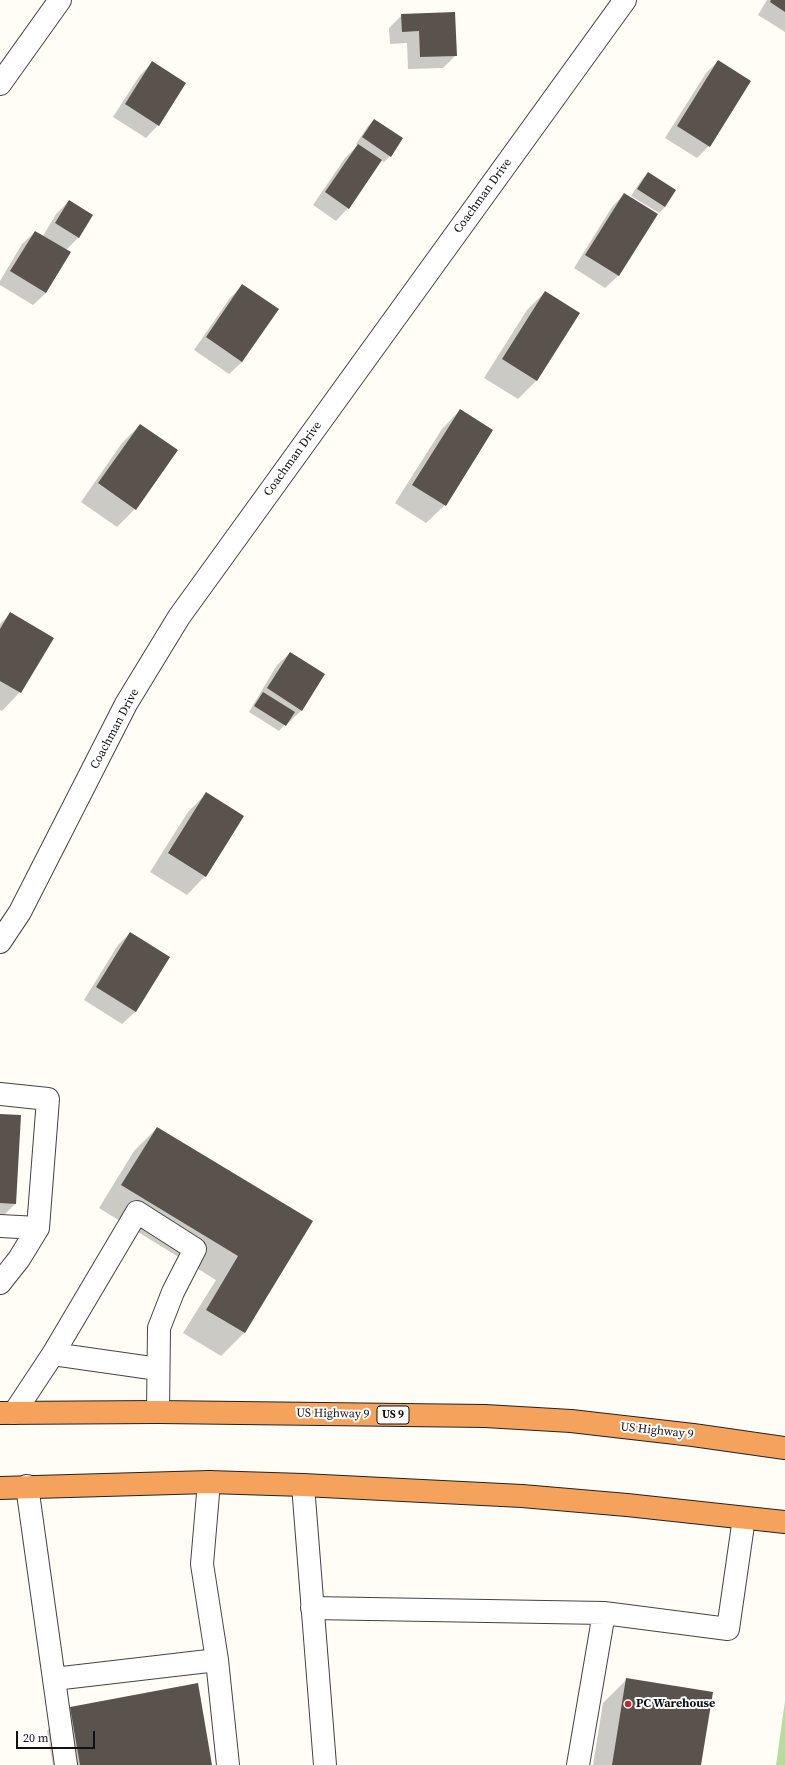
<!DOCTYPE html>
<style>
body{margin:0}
#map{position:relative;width:785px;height:1765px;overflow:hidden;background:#fffdf5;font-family:"Source Serif 4",serif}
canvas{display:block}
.scale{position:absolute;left:16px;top:1731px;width:79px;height:18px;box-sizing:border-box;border:2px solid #111;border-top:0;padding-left:5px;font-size:12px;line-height:14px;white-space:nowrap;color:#111;-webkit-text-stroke:3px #fff;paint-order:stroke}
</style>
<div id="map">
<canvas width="785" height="1765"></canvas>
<div class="scale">20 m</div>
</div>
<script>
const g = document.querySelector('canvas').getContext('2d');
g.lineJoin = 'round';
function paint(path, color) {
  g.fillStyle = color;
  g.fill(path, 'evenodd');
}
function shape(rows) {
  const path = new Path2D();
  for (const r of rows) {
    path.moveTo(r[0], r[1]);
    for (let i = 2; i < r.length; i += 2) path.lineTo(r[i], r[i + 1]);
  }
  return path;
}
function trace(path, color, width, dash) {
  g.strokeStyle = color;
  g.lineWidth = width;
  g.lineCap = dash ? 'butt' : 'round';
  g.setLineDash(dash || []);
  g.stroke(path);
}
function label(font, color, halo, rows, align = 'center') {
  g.font = font + ' "Source Serif 4",serif';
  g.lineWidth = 4;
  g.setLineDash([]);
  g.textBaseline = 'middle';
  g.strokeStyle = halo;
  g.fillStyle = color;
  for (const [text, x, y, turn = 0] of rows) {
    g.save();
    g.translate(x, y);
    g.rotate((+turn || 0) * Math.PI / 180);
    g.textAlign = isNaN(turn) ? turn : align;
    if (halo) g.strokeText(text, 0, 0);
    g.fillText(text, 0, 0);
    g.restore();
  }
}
paint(shape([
 [785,1701,785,1765,776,1765]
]), '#b9dc9c');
paint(shape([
 [767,0,785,0,785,32,758,15],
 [402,15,456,55,443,68,408,69,407,43,390,44,389,28],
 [718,61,709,146,697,158,665,138,706,73],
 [153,62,158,125,146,138,113,117,140,75],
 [374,120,390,156,384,162,381,160,348,208,336,221,313,205,345,158,358,145,356,144,368,126],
 [648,173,665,207,659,213,631,196,642,179],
 [624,194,656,214,618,276,605,288,574,268,612,207],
 [69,201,79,237,66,250,46,293,33,305,0,285,0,281,22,244,35,232,43,236,56,214],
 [242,286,277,310,242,362,229,374,194,350,230,298],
 [545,292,536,381,518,399,484,378,527,310],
 [460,410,445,505,426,523,395,503,442,429],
 [140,425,135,509,117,527,81,502,122,443],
 [11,613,52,638,20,692,2,711,0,710,0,624],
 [290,653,302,710,289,722,288,721,279,731,249,712,277,665],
 [206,794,205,876,187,895,150,872,188,812],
 [130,933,169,957,135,1012,122,1024,84,1000,118,945],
 [0,1115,15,1204,0,1219],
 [157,1128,311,1221,244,1333,221,1356,183,1333,216,1280,99,1208,134,1151],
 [626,1680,700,1765,593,1765,603,1703],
 [70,1708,211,1765,53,1765,47,1731]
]), '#0003');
paint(shape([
 [771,0,785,0,785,12,770,2],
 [455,12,457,56,420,57,419,31,402,32,401,14],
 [718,60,751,81,710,147,677,126],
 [152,61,186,83,159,126,125,104],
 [374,119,403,138,391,157,362,137],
 [358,144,382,160,349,209,325,192],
 [648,172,676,190,665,207,637,189],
 [624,193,658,214,619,276,585,255],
 [69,200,93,215,79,238,55,223],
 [35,231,71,252,46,293,10,271],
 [242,284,279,309,242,362,206,337],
 [545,291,580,313,537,381,502,359],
 [460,409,493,430,446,506,412,485],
 [140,424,178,450,136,510,98,483],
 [10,612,54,638,21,693,0,681,0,629],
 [290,652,325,674,302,711,267,688],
 [263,692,295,712,286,726,254,706],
 [206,792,244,816,206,877,168,853],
 [130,932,170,957,136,1012,96,987],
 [0,1114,21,1115,16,1204,0,1203],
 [157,1127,313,1221,245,1333,206,1310,238,1256,121,1185],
 [626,1678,713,1692,701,1765,612,1765],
 [198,1683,212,1765,80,1765,70,1707]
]), '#5a524d');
const minor = shape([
 [0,84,60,0],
 [0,942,20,912,126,704,179,617,625,0],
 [0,1094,48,1099,38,1228,19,1259,0,1283],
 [0,1226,38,1228],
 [53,1354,158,1369],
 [14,1413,53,1354,137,1212,195,1249,173,1292,159,1328,158,1412],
 [209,1482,202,1564,217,1660,228,1765],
 [303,1485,325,1765],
 [27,1486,66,1765],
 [312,1608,604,1613],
 [54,1679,217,1660],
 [578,1765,604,1613,728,1629,744,1518]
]);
const highway = shape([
 [0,1413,158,1412,485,1416,571,1421,693,1435,785,1448],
 [0,1488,209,1482,303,1485,522,1496,627,1505,785,1522]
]);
trace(minor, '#444', 24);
trace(highway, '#222', 24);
trace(minor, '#fff', 22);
trace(highway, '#f5a25d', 22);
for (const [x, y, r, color] of [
 [628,1704,4,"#c4262e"]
]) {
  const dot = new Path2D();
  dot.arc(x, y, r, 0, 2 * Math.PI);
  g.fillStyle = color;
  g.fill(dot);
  trace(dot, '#fff', 1.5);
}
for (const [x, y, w] of [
 [393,1415,32]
]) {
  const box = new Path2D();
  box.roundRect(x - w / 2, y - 9, w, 18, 3);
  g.fillStyle = '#fff';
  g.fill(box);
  trace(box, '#111', 1);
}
label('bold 11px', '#111', null, [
 ["US 9",393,1415]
]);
label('12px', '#111', '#fff', [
 ["Coachman Drive",483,196,-54],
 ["Coachman Drive",293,459,-54],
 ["Coachman Drive",115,729,-62],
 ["US Highway 9",333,1414,1],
 ["US Highway 9",657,1431,6]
]);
label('bold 12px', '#111', '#fff', [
 ["PC Warehouse",636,1704]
], 'left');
</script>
